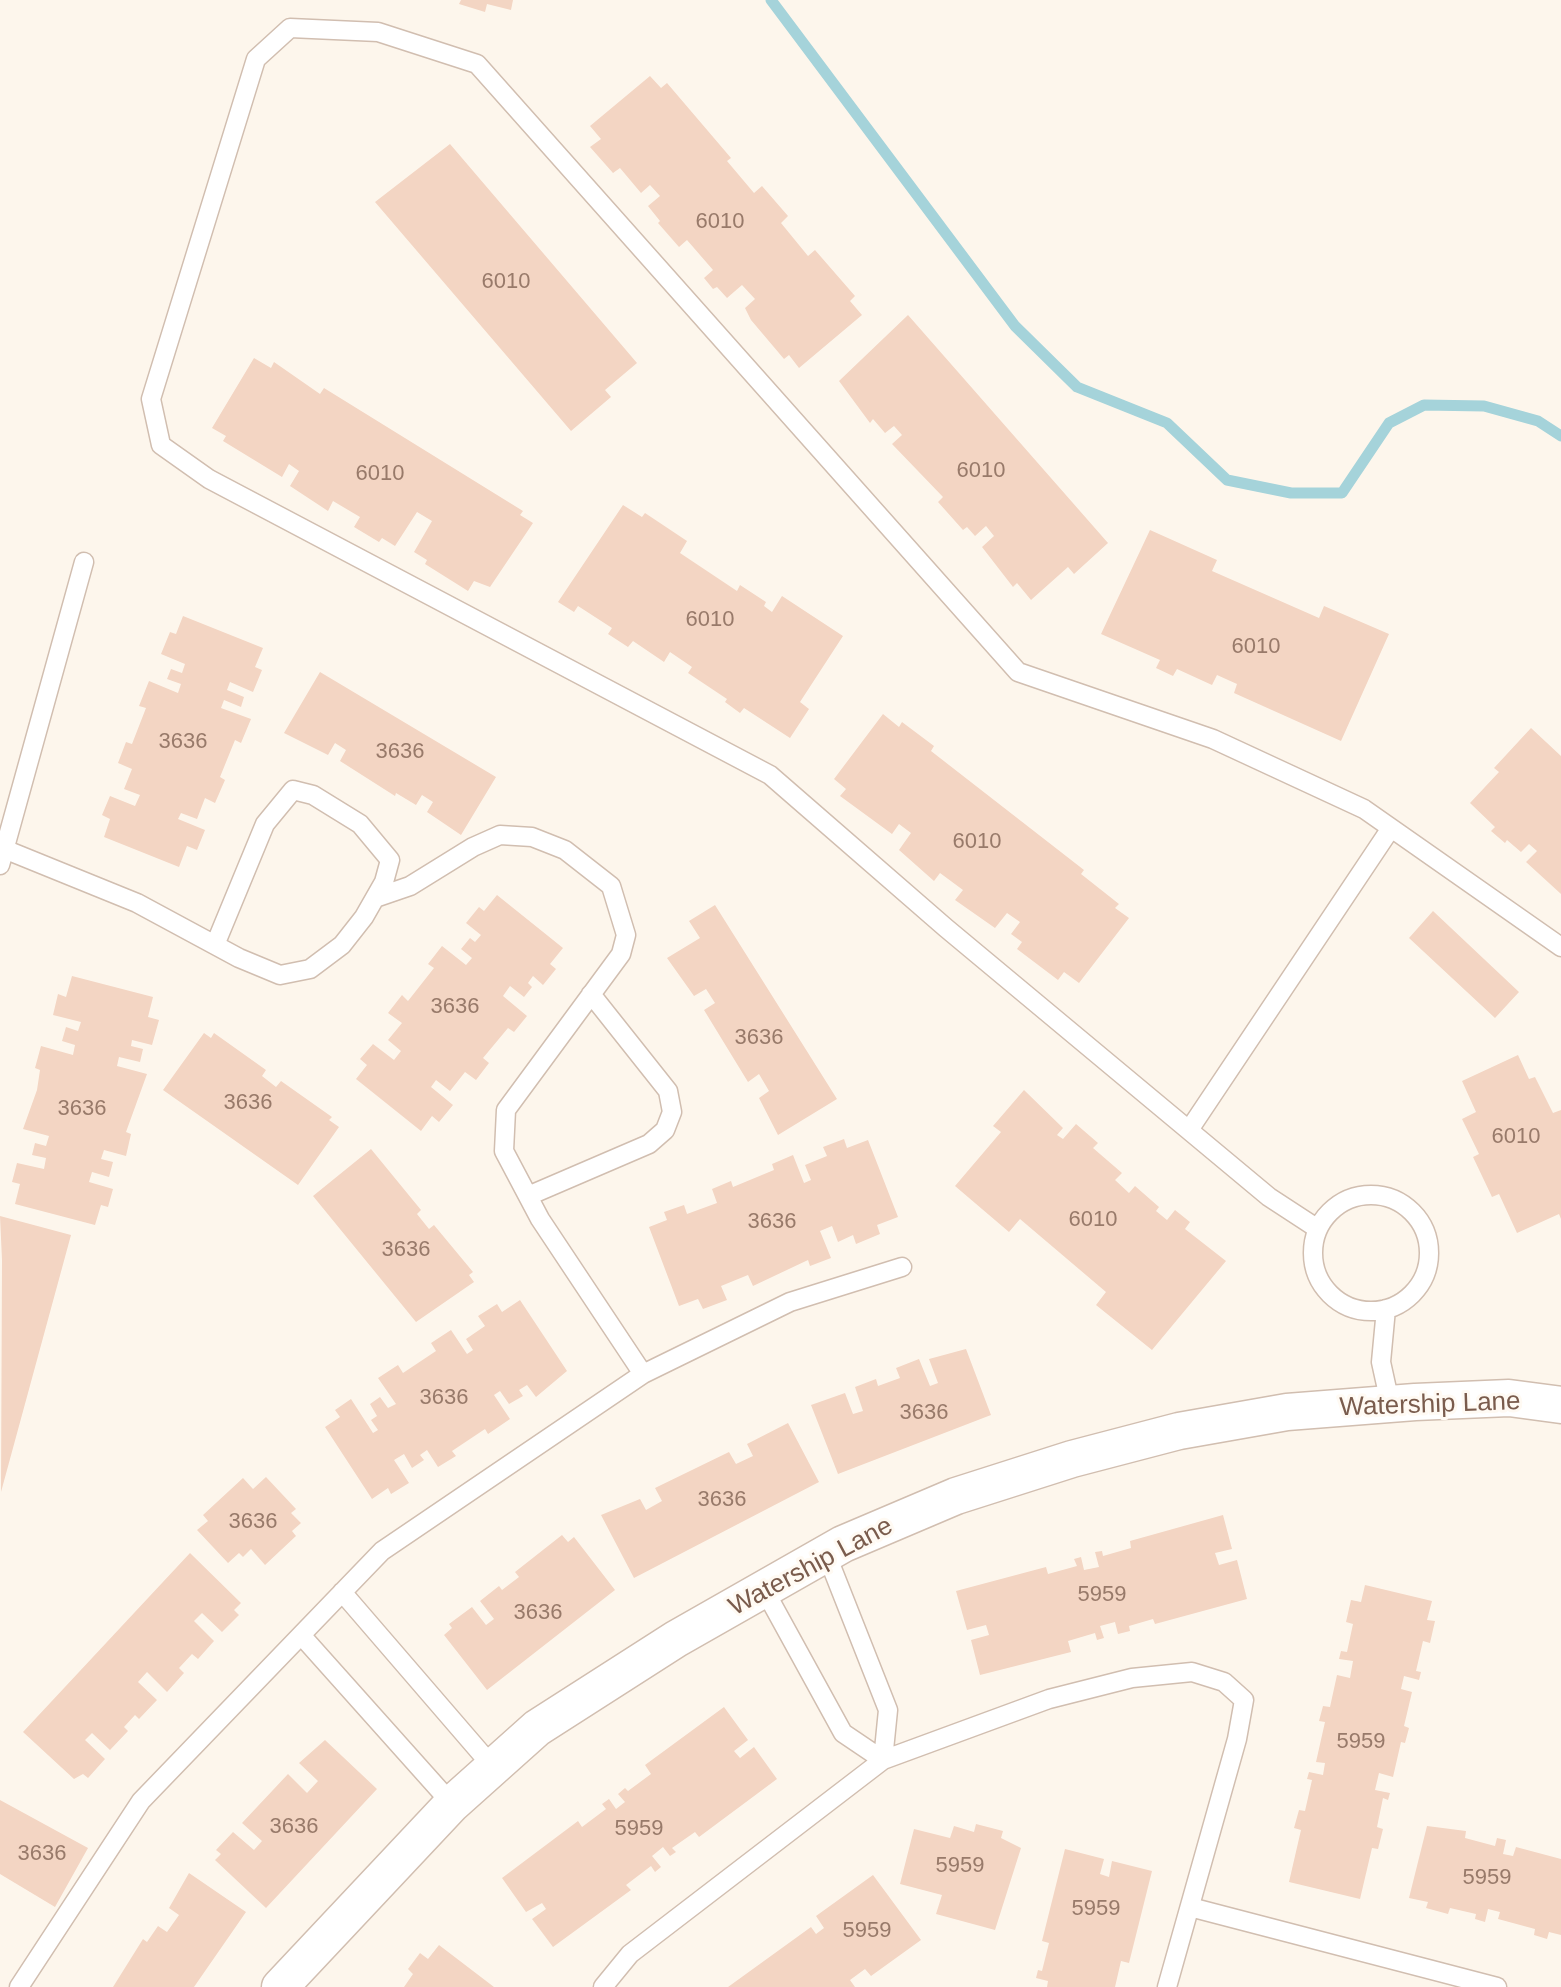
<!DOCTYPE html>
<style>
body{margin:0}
canvas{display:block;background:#fdf6ec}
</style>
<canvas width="1561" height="1987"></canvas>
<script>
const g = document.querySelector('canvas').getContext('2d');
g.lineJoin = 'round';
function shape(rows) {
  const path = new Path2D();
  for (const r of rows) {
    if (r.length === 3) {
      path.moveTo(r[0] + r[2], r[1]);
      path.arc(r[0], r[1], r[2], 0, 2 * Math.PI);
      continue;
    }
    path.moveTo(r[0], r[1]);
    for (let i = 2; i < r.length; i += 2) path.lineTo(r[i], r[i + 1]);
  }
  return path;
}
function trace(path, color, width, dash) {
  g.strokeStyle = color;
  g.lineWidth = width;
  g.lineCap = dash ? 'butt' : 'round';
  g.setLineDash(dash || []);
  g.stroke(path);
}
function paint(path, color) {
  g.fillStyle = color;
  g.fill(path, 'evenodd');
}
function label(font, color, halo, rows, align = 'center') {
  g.font = font + ' Arial,sans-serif';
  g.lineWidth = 6;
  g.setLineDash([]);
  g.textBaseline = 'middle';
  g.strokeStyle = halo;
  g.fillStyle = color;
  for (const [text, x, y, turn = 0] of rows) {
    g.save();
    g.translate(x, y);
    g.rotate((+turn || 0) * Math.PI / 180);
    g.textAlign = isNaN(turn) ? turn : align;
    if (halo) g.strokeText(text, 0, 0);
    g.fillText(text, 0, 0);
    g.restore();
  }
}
trace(shape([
 [771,0,1015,326,1077,387,1167,423,1227,480,1291,493,1342,493,1389,423,1424,405,1484,406,1538,421,1561,436]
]), '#a5d3da', 11);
paint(shape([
 [461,0,513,0,511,10,487,4,485,12,459,4],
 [650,76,661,88,667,83,731,158,727,161,754,193,762,186,788,216,781,223,808,256,815,250,855,296,850,301,862,315,799,368,789,355,784,359,751,320,745,308,755,299,742,285,727,298,717,287,713,289,704,278,713,270,687,240,679,247,658,223,660,221,648,206,660,196,650,185,641,193,620,168,613,173,590,147,601,139,590,126],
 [450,144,637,363,605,390,611,397,571,431,375,202],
 [908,315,1108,543,1074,574,1068,567,1031,600,1017,583,1013,587,982,547,994,536,986,526,975,536,967,527,963,530,938,502,943,497,892,444,902,435,894,426,885,433,873,419,870,423,839,381],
 [254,358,271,368,274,362,320,394,324,388,523,511,520,515,533,523,490,587,474,581,468,591,425,564,427,560,414,552,432,521,417,512,395,546,382,538,379,542,354,527,360,517,333,501,328,511,290,486,299,471,289,464,282,477,223,441,226,436,212,428],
 [623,505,642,517,645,513,687,541,680,553,737,591,740,585,766,602,764,606,772,612,782,596,843,636,800,702,809,709,790,738,744,708,740,713,725,702,727,699,688,673,692,667,670,652,664,662,633,641,628,647,608,634,612,628,578,606,574,612,558,602],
 [1150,530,1217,560,1212,571,1319,618,1324,606,1389,634,1341,741,1234,693,1237,684,1217,675,1212,685,1177,669,1173,676,1156,668,1160,660,1101,634],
 [183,616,263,648,255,667,262,670,253,692,230,682,227,690,244,697,241,707,224,700,221,708,251,719,241,743,235,740,220,777,225,780,215,803,205,798,197,819,181,813,178,819,205,830,197,850,187,846,179,867,104,837,110,819,102,815,110,796,135,806,140,795,124,789,132,769,118,763,126,742,132,744,146,708,139,706,149,681,178,693,181,684,167,679,171,669,182,673,185,664,161,654,170,632,176,634],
 [320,672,496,777,461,835,427,812,433,802,422,795,416,805,396,793,395,796,340,761,346,750,335,743,328,755,284,733],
 [883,714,899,727,902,722,934,746,931,751,1084,870,1081,874,1119,904,1115,908,1129,918,1079,983,1064,972,1058,980,1017,949,1022,942,1011,934,1020,922,1007,913,995,928,955,900,963,890,940,873,934,881,899,850,911,833,899,824,892,834,840,796,846,789,834,779],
 [1531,728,1561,756,1561,894,1526,862,1537,851,1529,844,1521,852,1507,840,1505,843,1491,831,1495,827,1470,803,1499,772,1494,768],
 [497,895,563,948,550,964,556,969,543,985,533,976,528,983,532,987,524,997,510,986,503,996,527,1016,514,1032,508,1028,483,1058,489,1063,476,1080,465,1072,450,1091,436,1080,431,1087,453,1105,439,1122,432,1116,421,1131,356,1079,367,1065,360,1059,373,1044,394,1060,401,1051,388,1040,402,1023,388,1013,402,995,408,1001,434,968,428,964,442,946,466,965,472,958,461,949,470,938,475,942,481,935,466,923,479,907,484,911],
 [715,905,837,1099,778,1135,759,1098,769,1091,759,1074,748,1082,704,1010,715,1003,706,989,694,996,667,958,700,938,689,921],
 [1433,911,1519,992,1495,1018,1409,938],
 [72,976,153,997,148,1017,159,1020,152,1045,132,1040,131,1046,143,1049,140,1062,119,1057,117,1066,147,1074,126,1132,131,1134,126,1156,104,1150,101,1159,113,1162,109,1177,92,1172,89,1182,113,1189,108,1207,101,1205,95,1225,15,1204,20,1184,12,1182,17,1163,44,1169,46,1158,32,1155,35,1143,46,1146,49,1136,23,1129,37,1090,40,1070,35,1068,41,1046,73,1055,75,1045,62,1041,66,1027,78,1031,81,1022,53,1015,58,994,66,997],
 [204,1033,211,1038,214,1033,266,1070,262,1076,276,1087,281,1081,332,1117,329,1120,339,1127,298,1185,163,1090],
 [1518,1055,1529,1079,1535,1077,1553,1113,1561,1110,1561,1219,1559,1214,1517,1233,1499,1194,1492,1197,1473,1157,1479,1154,1462,1119,1476,1112,1462,1081],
 [1024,1090,1063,1128,1057,1135,1063,1139,1076,1124,1098,1143,1093,1148,1122,1173,1115,1180,1129,1193,1135,1186,1159,1207,1156,1211,1167,1220,1175,1210,1190,1222,1185,1229,1226,1261,1152,1350,1096,1305,1106,1292,1020,1219,1009,1232,955,1186,1001,1132,993,1126],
 [844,1139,847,1148,868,1140,898,1217,877,1225,880,1234,856,1244,853,1235,838,1242,832,1226,820,1231,831,1258,810,1266,808,1260,753,1286,748,1275,721,1286,727,1300,703,1309,698,1299,679,1306,649,1227,667,1220,664,1212,684,1205,687,1214,717,1203,712,1189,731,1181,733,1187,774,1170,772,1164,793,1155,804,1183,811,1180,805,1165,827,1156,823,1147],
 [371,1149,421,1210,417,1214,429,1229,434,1225,473,1272,469,1275,474,1282,416,1322,313,1196],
 [0,1216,71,1235,1,1492,2,1260],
 [520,1300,567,1371,536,1397,527,1385,519,1390,523,1396,509,1404,500,1391,494,1395,510,1419,488,1434,485,1429,452,1451,456,1456,438,1467,427,1450,420,1455,424,1460,412,1468,404,1454,394,1460,409,1483,391,1494,388,1488,372,1499,325,1427,340,1417,335,1410,351,1399,373,1433,378,1430,371,1420,377,1416,370,1404,380,1397,388,1408,396,1404,378,1378,398,1365,403,1373,436,1351,431,1343,451,1330,467,1354,473,1350,466,1339,485,1326,478,1316,497,1304,502,1312],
 [966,1349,991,1415,838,1474,811,1405,845,1393,853,1414,863,1411,855,1387,876,1379,878,1386,900,1378,896,1368,919,1359,930,1386,938,1383,929,1359],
 [788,1423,819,1482,634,1578,601,1515,640,1499,646,1510,662,1501,655,1488,729,1452,736,1464,753,1456,747,1444],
 [266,1477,296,1509,291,1513,301,1523,292,1531,296,1536,265,1565,251,1549,243,1557,239,1553,228,1563,197,1530,208,1521,203,1515,243,1478,253,1489],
 [1223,1515,1232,1549,1215,1553,1219,1565,1237,1560,1247,1599,1155,1624,1153,1619,1129,1626,1130,1631,1118,1634,1115,1622,1100,1626,1104,1638,1097,1640,1095,1633,1068,1641,1071,1652,980,1675,971,1640,989,1635,986,1625,967,1630,956,1591,1046,1567,1048,1574,1077,1566,1074,1559,1081,1557,1084,1570,1099,1567,1095,1552,1102,1551,1103,1556,1131,1548,1130,1541],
 [562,1535,568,1542,574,1537,615,1590,487,1690,444,1635,452,1628,449,1624,472,1607,486,1625,494,1619,480,1601,499,1586,502,1590,519,1577,515,1572],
 [190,1553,241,1603,234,1610,239,1615,222,1632,202,1613,194,1621,214,1641,198,1659,192,1654,179,1668,184,1673,167,1692,147,1672,138,1682,157,1700,139,1719,135,1715,124,1727,128,1731,110,1750,92,1733,85,1740,105,1759,88,1778,83,1774,74,1779,23,1732],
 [1365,1585,1432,1601,1427,1620,1435,1621,1430,1643,1423,1641,1416,1671,1421,1672,1419,1680,1404,1676,1401,1689,1412,1692,1404,1726,1409,1728,1405,1743,1401,1742,1393,1777,1379,1773,1375,1790,1390,1793,1388,1800,1383,1798,1377,1827,1383,1829,1378,1849,1372,1848,1360,1899,1289,1882,1301,1830,1294,1828,1299,1810,1305,1811,1312,1780,1307,1779,1309,1772,1323,1775,1325,1763,1316,1762,1325,1722,1319,1721,1323,1706,1330,1707,1337,1675,1350,1678,1353,1661,1339,1659,1341,1651,1347,1652,1353,1624,1346,1622,1351,1600,1361,1602],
 [724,1707,748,1740,734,1751,740,1758,754,1747,777,1779,699,1837,695,1832,672,1848,676,1852,670,1856,663,1847,652,1856,661,1867,655,1872,651,1866,626,1885,631,1890,553,1947,532,1919,546,1909,542,1903,526,1912,502,1878,578,1821,582,1827,606,1809,602,1804,609,1799,616,1809,625,1802,618,1794,625,1788,628,1791,651,1774,645,1765],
 [325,1740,377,1789,266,1908,215,1860,221,1854,216,1850,233,1832,254,1850,262,1841,242,1823,288,1774,307,1793,318,1781,299,1763],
 [0,1800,88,1848,55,1907,0,1874],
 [976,1824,1003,1831,1001,1838,1021,1848,995,1930,936,1914,942,1895,900,1884,914,1829,950,1838,954,1826,974,1832],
 [1427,1826,1466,1831,1465,1838,1495,1846,1497,1838,1506,1840,1503,1854,1513,1856,1516,1847,1561,1859,1561,1935,1549,1932,1547,1939,1534,1935,1535,1929,1498,1919,1500,1912,1488,1909,1485,1922,1475,1919,1476,1914,1450,1908,1448,1914,1426,1908,1428,1902,1409,1898],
 [1065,1849,1104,1859,1100,1874,1109,1877,1112,1861,1152,1871,1129,1963,1121,1961,1115,1987,1047,1987,1048,1981,1036,1978,1038,1970,1042,1971,1049,1943,1042,1941],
 [189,1873,246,1912,194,1987,113,1987,143,1939,147,1942,158,1926,167,1932,179,1915,169,1908],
 [873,1875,921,1940,871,1976,865,1969,850,1980,855,1987,728,1987,811,1927,816,1934,824,1928,816,1916],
 [439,1945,494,1987,404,1987,413,1974,408,1969,420,1953,428,1959]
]), '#f3d5c3');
const lane = shape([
 [4,849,137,903,239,958,280,975,310,969,342,945,364,917,384,882,390,860,360,824,313,795,293,790,265,824,215,945],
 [0,865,84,562],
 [375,898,410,886,473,847,500,835,532,837,565,850,611,886,626,935,621,954,506,1110,504,1151,540,1219,643,1374],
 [1189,1130,1391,828],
 [1371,1253,58],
 [528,1196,649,1144,665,1130,672,1112,668,1091,591,994],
 [1318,1229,1269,1197,946,928,770,775,209,479,161,445,151,399,256,59,290,28,378,32,477,64,1018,672,1213,739,1364,809,1561,947],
 [1386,1309,1381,1362,1390,1403],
 [765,1591,843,1733,883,1760,888,1710,826,1553],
 [342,1592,492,1766],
 [301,1635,452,1804],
 [1190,1907,1497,1987],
 [19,1987,141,1801,382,1551,643,1374,790,1302,902,1267],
 [603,1987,630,1954,883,1760,1049,1699,1132,1678,1192,1672,1224,1682,1244,1700,1237,1739,1167,1987]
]);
const street = shape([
 [280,1987,452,1804,537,1728,676,1639,843,1544,956,1496,1072,1459,1179,1431,1287,1412,1415,1402,1509,1398,1561,1405]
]);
trace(lane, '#d1beb0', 21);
trace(street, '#d1beb0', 39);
trace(lane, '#fff', 18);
trace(street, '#fff', 36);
label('22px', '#987a6a', null, [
 ["6010",720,222],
 ["6010",506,282],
 ["6010",981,471],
 ["6010",380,474],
 ["6010",710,620],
 ["6010",1256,647],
 ["3636",183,742],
 ["3636",400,752],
 ["6010",977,842],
 ["3636",455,1007],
 ["3636",759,1038],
 ["3636",248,1103],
 ["3636",82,1109],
 ["6010",1516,1137],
 ["6010",1093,1220],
 ["3636",772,1222],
 ["3636",406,1250],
 ["3636",444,1398],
 ["3636",924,1413],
 ["3636",722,1500],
 ["3636",253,1522],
 ["5959",1102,1595],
 ["3636",538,1613],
 ["5959",1361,1742],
 ["3636",294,1827],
 ["5959",639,1829],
 ["3636",42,1854],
 ["5959",960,1866],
 ["5959",1487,1878],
 ["5959",1096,1909],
 ["5959",867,1931]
]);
label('26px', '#7a5c4d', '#fffaf3', [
 ["Watership Lane",1430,1405,-2],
 ["Watership Lane",811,1567,-28]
]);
</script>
